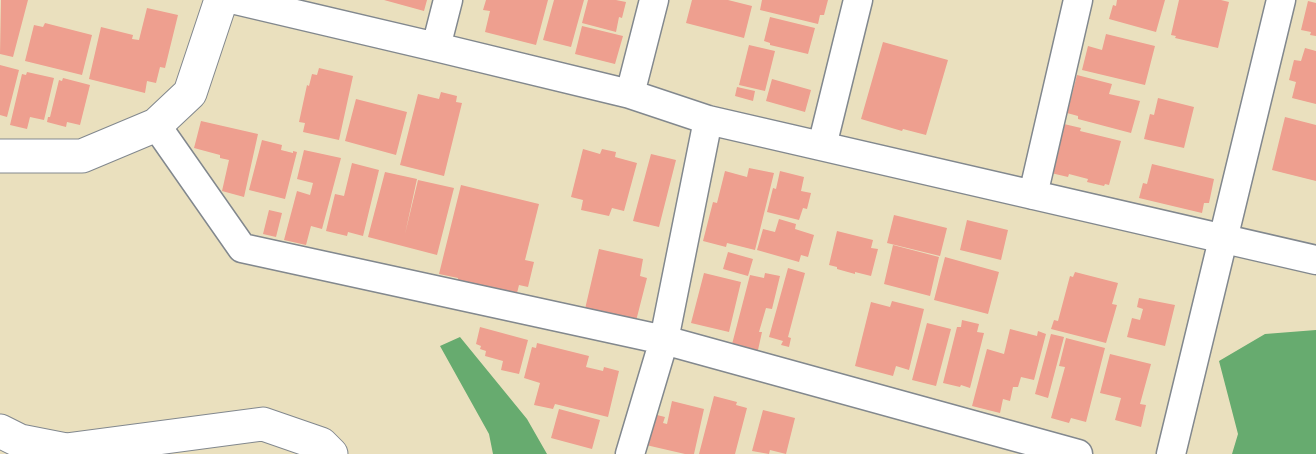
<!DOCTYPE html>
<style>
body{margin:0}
canvas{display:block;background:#eae0be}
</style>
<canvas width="1316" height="454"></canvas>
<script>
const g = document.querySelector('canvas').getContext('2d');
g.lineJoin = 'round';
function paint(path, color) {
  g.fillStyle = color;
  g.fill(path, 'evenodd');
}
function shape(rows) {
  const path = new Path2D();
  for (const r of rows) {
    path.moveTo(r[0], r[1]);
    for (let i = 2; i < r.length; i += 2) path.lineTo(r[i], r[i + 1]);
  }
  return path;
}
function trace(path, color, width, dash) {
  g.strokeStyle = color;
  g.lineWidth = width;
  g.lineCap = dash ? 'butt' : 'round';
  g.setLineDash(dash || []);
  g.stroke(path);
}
paint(shape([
 [1316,330,1316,454,1232,454,1238,434,1219,361,1265,334],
 [460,337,527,419,547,454,493,454,489,434,440,346]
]), '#67ab6f');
paint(shape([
 [1,0,28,0,13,57,0,54],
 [384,0,427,0,424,11],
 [486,0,548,0,536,45,485,32,490,11,483,10],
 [554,0,584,0,571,47,543,40],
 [588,0,616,0,626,2,622,18,619,17,616,32,582,23],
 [692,0,728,0,752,6,744,38,686,23],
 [762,0,828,0,824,15,820,15,818,24,760,10],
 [1117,0,1165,0,1156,32,1109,19,1113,5,1116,6],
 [1179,0,1221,0,1229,2,1218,48,1175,38,1176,36,1171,35],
 [1308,1,1316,3,1316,36,1310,35,1311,32,1301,30],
 [147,8,178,15,165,68,160,67,156,83,147,81,145,93,89,79,101,27,133,35,132,39,139,40],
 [770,17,815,28,808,54,770,45,770,43,764,41],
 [45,23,92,35,82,75,25,61,34,25,43,27],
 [582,26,623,36,615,64,575,54],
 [1106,34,1155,46,1145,85,1082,70,1088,46,1102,50],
 [883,42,948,60,926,135,903,129,902,131,861,119],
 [749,45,775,51,765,91,739,85],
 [1305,48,1316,51,1316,104,1292,98,1296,82,1289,80,1294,60,1301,61],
 [0,65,19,70,7,117,0,115],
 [319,68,353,76,339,140,303,132,305,123,299,122,307,85,309,86,312,74,317,75],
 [27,72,54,78,44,120,30,117,27,129,10,125,22,74,26,75],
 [1077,75,1112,84,1109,94,1140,101,1131,133,1078,119,1078,116,1067,113],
 [63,78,90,85,80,125,67,122,66,127,47,122,48,117,50,117,59,80,62,81],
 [772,79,811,90,805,112,766,101],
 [737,87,755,91,753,101,735,96],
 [441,92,457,96,456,102,462,103,444,176,400,165,418,94,439,99],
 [1158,98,1194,107,1184,148,1144,139,1150,114,1154,115],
 [356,99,407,112,396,155,345,141],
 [1285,117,1316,125,1316,181,1272,170],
 [201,121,258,134,244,197,222,191,229,160,220,158,220,155,194,148],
 [1064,124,1081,128,1080,131,1121,141,1109,185,1105,184,1104,186,1087,182,1088,179,1069,174,1068,177,1051,173],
 [262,140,282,145,281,150,293,153,293,151,297,152,285,199,249,190],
 [583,149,600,154,602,149,616,152,615,157,637,163,624,211,612,208,609,216,581,210,583,200,571,197],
 [304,150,341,158,322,229,311,226,306,245,284,240,297,191,310,195,313,183,297,179],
 [651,154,676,160,659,227,633,221],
 [352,163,379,170,363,236,348,232,347,236,326,231,335,194,344,196],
 [1152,164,1214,179,1209,203,1204,203,1202,213,1139,198,1143,183,1147,184],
 [749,168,774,173,755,250,727,243,726,247,703,241,713,202,717,203,725,171,747,177],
 [780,171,804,177,801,191,811,193,807,209,803,208,799,220,767,212,773,188,776,189],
 [385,172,417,179,405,234,418,180,454,188,437,255,368,237],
 [461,185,539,204,525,260,534,262,528,287,519,285,516,297,457,283,458,278,439,274],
 [269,210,282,213,276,237,263,234],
 [894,215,947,228,940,256,887,243],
 [779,219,796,224,795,229,814,235,808,257,801,255,799,262,757,250,763,229,775,232],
 [967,220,1008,230,1001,260,960,250],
 [837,231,873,240,871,248,878,249,871,276,855,272,855,274,837,269,837,267,829,265],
 [893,245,939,257,930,296,884,284],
 [599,249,643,259,640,276,647,278,636,321,585,309],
 [728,252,753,259,748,276,723,269],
 [945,257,999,272,988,314,934,300],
 [788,268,805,273,788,337,791,338,789,347,781,345,783,341,769,337],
 [1075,272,1118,283,1112,304,1117,305,1106,343,1051,329,1054,320,1058,321,1070,276,1073,277],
 [704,273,741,282,729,332,691,323],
 [765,273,780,276,772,309,766,308,759,332,762,332,756,359,730,352,750,275,764,278],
 [1139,298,1175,305,1165,346,1127,337,1132,318,1140,320,1143,309,1137,307],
 [892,301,924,309,909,370,896,366,893,376,855,366,871,302,890,307],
 [962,320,979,324,977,332,984,333,970,388,961,385,960,387,943,383,957,327,961,327],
 [927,323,951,329,936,386,912,380],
 [480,327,528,340,519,374,501,370,503,361,485,356,486,351,480,349,481,346,476,344],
 [1010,329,1037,336,1038,331,1046,334,1034,380,1021,377,1018,387,1013,387,1010,401,1003,399,1000,413,972,406,987,349,1004,354],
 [1051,334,1064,337,1048,398,1035,394],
 [1066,338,1105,348,1086,422,1071,418,1069,423,1051,418,1065,367,1059,366],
 [537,343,589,356,586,367,603,371,604,367,619,371,608,417,555,404,553,409,534,405,540,383,524,378,532,347,536,348],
 [1110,354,1151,364,1140,404,1146,405,1141,427,1115,420,1121,398,1100,393],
 [714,396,737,402,736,405,747,408,735,454,699,454],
 [672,401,704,409,694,454,685,454,646,445,653,414,665,417,663,423,667,424],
 [559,409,600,420,592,449,551,438],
 [763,410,795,418,786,454,770,450,769,454,752,451]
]), '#ee9f8f');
const minor = shape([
 [236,0,436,47,630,94,708,120,1316,260],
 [436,47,448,0],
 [630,94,654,0],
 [156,125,242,248,664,340,1078,454],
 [822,146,858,0],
 [1033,195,1078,0],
 [630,454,664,340,708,120],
 [1171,454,1281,0]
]);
const tertiary = shape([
 [0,156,82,156,156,125,190,93,221,0],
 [0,431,20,441,66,450,263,424,321,444,331,454]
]);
trace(minor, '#82888e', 31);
trace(tertiary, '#82888e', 35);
trace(minor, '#fff', 28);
trace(tertiary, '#fff', 33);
</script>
